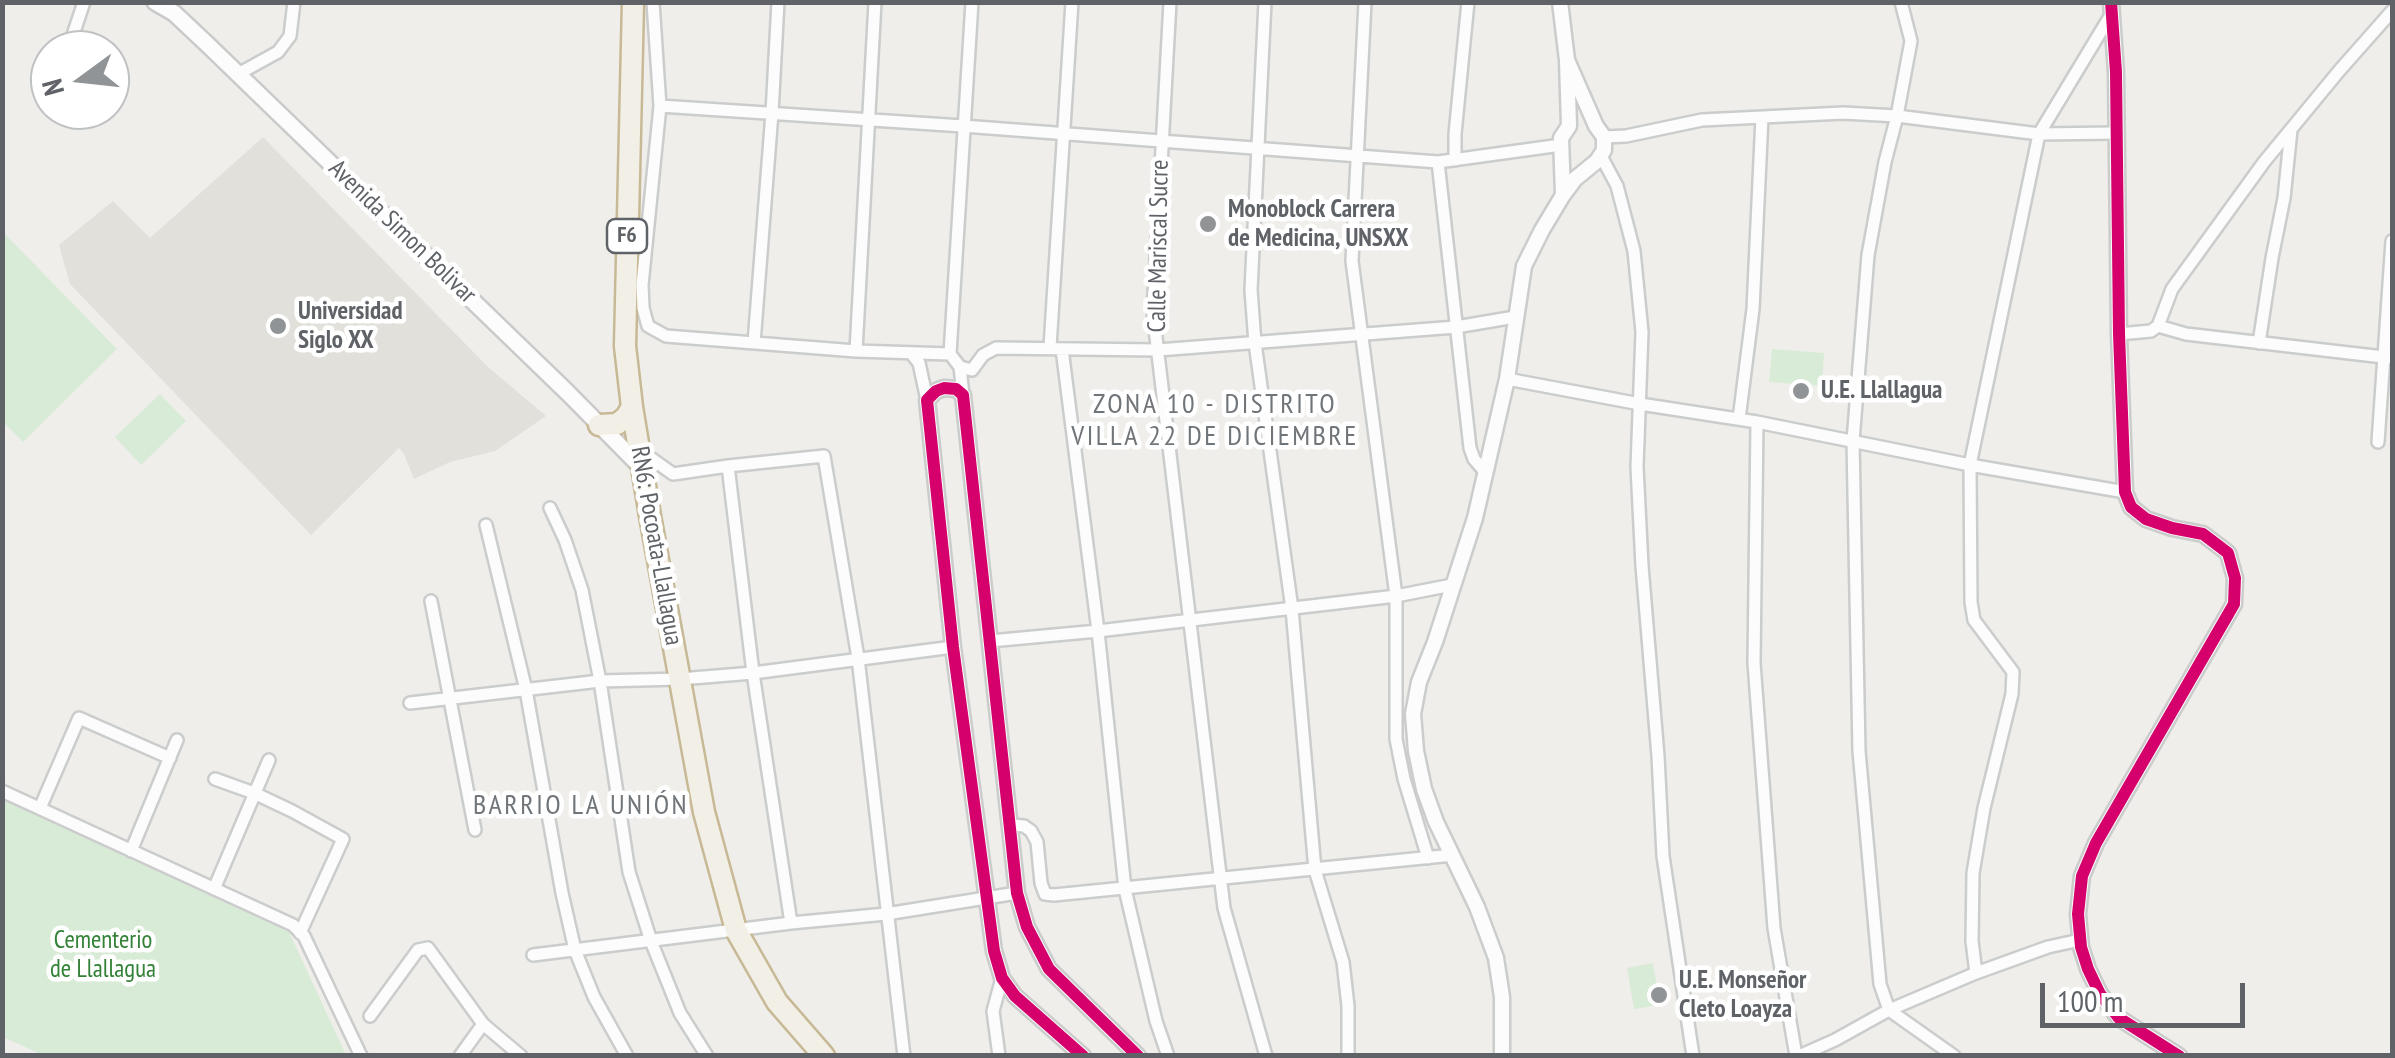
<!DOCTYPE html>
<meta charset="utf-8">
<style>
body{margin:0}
#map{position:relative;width:2395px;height:1058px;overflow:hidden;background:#efeeea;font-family:"PT Sans Narrow",sans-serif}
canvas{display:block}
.frame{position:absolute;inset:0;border:5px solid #5f6368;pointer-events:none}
.north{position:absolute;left:30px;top:30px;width:100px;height:100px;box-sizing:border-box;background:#fff;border:2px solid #bfc1c3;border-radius:50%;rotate:255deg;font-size:28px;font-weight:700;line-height:40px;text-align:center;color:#5f6368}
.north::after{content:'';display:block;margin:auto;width:35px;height:45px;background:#919496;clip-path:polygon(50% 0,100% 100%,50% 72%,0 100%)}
.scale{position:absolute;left:2040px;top:983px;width:205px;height:45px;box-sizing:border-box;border:5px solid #5f6368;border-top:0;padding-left:12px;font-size:30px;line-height:35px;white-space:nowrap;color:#5f6368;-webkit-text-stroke:8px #fff;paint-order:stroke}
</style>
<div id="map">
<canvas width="2395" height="1058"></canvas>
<div class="frame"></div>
<div class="north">N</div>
<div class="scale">100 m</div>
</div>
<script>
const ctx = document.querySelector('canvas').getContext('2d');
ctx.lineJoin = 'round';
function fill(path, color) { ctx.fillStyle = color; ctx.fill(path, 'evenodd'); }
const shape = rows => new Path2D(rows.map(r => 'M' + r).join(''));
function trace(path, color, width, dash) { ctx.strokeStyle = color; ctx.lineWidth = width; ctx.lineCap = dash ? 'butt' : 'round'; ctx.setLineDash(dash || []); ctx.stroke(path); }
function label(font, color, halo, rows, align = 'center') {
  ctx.font = font + ' "PT Sans Narrow",sans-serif'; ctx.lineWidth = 9; ctx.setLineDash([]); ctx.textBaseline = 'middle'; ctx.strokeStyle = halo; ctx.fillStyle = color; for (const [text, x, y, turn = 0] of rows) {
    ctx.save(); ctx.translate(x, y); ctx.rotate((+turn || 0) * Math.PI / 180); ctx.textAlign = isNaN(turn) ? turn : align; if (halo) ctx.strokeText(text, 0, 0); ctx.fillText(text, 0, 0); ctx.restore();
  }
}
const education = shape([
 [263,137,488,367,546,416,495,451,450,462,414,479,404,454,399,448,311,535,70,284,59,245,113,201,150,238]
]);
const green = shape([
 [3,232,117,349,23,442,3,422],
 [1772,349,1824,353,1822,386,1769,382],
 [160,394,186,421,141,465,115,437],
 [3,800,289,932,346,1055,43,1055,3,1037],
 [1653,963,1660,1005,1634,1009,1627,968]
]);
const minor = shape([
 [653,2,660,106,642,285,643,308,648,326,666,336,856,351,950,354],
 [1170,2,1153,312,1224,908,1266,1056],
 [1265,2,1251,290,1255,343,1292,609,1315,870,1343,962,1348,1006,1348,1056],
 [1365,2,1352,261,1396,596,1396,739,1404,779,1428,858],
 [1901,2,1911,41,1897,116,1885,162,1868,255,1853,441,1859,751,1880,984,1889,1010,1954,1056],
 [68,50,84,2],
 [238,74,278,52,290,36,294,2],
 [660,106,963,126,1438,162,1561,145],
 [1604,137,1626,136,1702,120,1843,113,1897,116,2039,134,2117,133],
 [1601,156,1617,186,1634,251,1642,332,1637,467,1642,566,1658,756,1663,856,1693,1056],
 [1455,160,1455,134,1468,2],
 [1438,162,1470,448,1474,459,1486,473],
 [2158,326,2186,334,2392,358],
 [2119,334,2151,331,2158,326,2172,289,2264,162,2339,71,2392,11],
 [754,343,772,113,778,2],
 [2259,343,2272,258,2284,198,2291,130],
 [1050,347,1072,2],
 [1062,349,1098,631,1125,889,1156,1021,1168,1056],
 [856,351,875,2],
 [911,353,919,363,927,400],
 [960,367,972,370,983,355,996,348,1158,350,1456,327,1515,317],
 [1507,379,1640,404,1757,422,1970,465,2125,492],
 [963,395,960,367,950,354,972,2],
 [1739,419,1753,309,1762,117],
 [1757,422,1754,663,1774,928,1796,1056],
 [2378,442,2392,241],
 [641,451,673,474,728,466,824,456,858,658,904,1056],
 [728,466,753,673,791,923],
 [550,508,565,540,582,590,600,681,629,872,651,941,680,1013,707,1056],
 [486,525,526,690,562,893,575,950,594,997,627,1056],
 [431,601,475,830],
 [990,641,1098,631,1396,596,1452,585],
 [410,703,600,681,680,679,753,673,953,647],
 [215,779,254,793,292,811,343,839,300,933],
 [2,791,293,925,304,936,361,1056],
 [40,808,79,718,170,758],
 [1011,825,1024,826,1031,831,1037,842,1041,883,1045,894,1054,895,1453,855],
 [131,851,177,740],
 [214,889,269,760],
 [533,955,791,923,886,914,1017,893],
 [1976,973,1972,941,1973,873,1984,808,2012,694,2013,672,1974,620,1971,602,1970,465,2039,134,2112,13],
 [370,1016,418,950,428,948,483,1024,521,1056],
 [460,1056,483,1024],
 [999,1056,993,1011,1002,978],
 [1799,1056,1835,1040,1889,1010,1976,973,2048,947,2080,940]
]);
const tertiary = shape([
 [1560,2,1567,60,1569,126,1561,138,1563,194],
 [2111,2,2116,72,2119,334,2125,492,2131,507,2146,519,2172,528,2203,534,2228,553,2235,578,2234,604,2096,843,2082,876,2078,914,2081,947,2088,969,2100,994,2119,1018,2179,1056],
 [1083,1056,1015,996,1002,978,994,951,953,647,927,400,936,391,944,388,956,389,963,395,1017,893,1027,927,1049,969,1138,1056],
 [1502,1056,1502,997,1496,958,1477,907,1436,822,1424,789,1416,751,1413,714,1419,682,1435,642,1475,518,1507,379,1524,266,1542,230,1563,195,1575,179,1597,161,1604,150,1604,137,1596,126,1567,60]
]);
const secondary = shape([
 [155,2,174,13,208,45,568,393,642,468]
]);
const trunk = shape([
 [633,2,625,346,632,407,650,516,704,812,736,930,777,1002,824,1056],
 [599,425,617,424,626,417,632,407]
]);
const cycleway = shape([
 [2111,2,2116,72,2119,334,2125,492,2131,507,2146,519,2172,528,2203,534,2228,553,2235,578,2234,604,2096,843,2082,876,2078,914,2081,947,2088,969,2100,994,2119,1018,2179,1056],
 [1083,1056,1015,996,1002,978,994,951,953,647,927,400,936,391,944,388,956,389,963,395,1017,893,1027,927,1049,969,1138,1056]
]);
const markers = [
 [1208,224,10,"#919496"],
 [278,326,10,"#919496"],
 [1801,391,10,"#919496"],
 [1659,995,10,"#919496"]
];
const shields = [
 [627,236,40]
];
const shieldNames = [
 ["F6",627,236]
];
const poiNames = [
 ["Monoblock Carrera",1228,210],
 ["de Medicina, UNSXX",1228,239],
 ["Universidad",298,312],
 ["Siglo XX",298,341],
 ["U.E. Llallagua",1821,391],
 ["U.E. Monseñor",1679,981],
 ["Cleto Loayza",1679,1010]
];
const streetNames = [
 ["Avenida Simon Bolivar",402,232,44],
 ["Calle Mariscal Sucre",1159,246,-89],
 ["RN6: Pocoata-Llallagua",656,546,80]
];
const parkNames = [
 ["Cementerio",103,941],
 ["de Llallagua",103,970]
];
const neighbourhoodNames = [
 ["ZONA 10 - DISTRITO",1215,405],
 ["VILLA 22 DE DICIEMBRE",1215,437],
 ["BARRIO LA UNIÓN",581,806]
];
fill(education, '#e2e0da');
fill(green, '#d8ebd6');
trace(minor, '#cbcccc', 16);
trace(tertiary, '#cbcccc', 19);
trace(secondary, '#cacacb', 20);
trace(trunk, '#c8b996', 25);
trace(minor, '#fdfcfc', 11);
trace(tertiary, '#fdfcfc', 14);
trace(secondary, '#fdfcfc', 15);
trace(trunk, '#f2f0e6', 20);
trace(cycleway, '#d6006c', 12);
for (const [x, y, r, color] of markers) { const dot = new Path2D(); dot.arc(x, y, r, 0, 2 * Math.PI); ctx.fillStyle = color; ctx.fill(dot); trace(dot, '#fff', 4); }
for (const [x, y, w] of shields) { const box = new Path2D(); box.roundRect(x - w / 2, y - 17, w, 34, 8); ctx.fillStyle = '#fff'; ctx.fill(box); trace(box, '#5f6368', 2.5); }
label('bold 22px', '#5f6368', null, shieldNames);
label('bold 25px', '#5f6368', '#fff', poiNames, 'left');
label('25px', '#5f6368', '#fff', streetNames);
label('25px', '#348238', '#fff', parkNames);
ctx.letterSpacing = '2.5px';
label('28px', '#70757a', '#fff', neighbourhoodNames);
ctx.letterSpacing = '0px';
</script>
